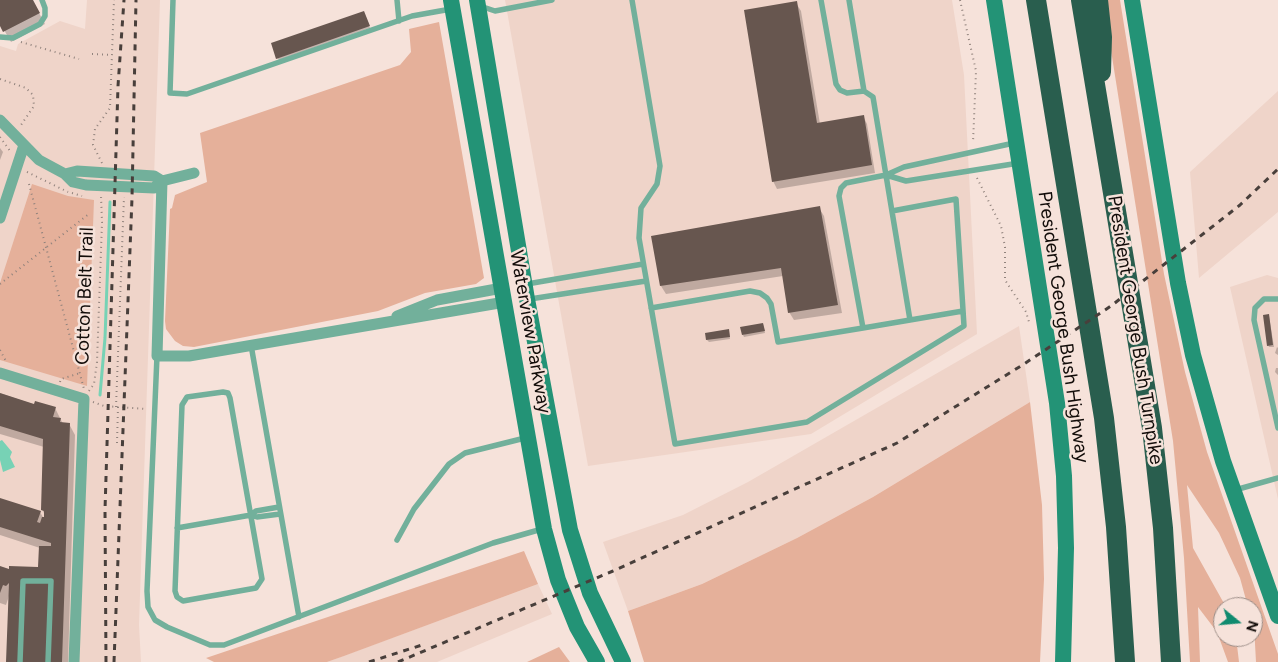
<!DOCTYPE html>
<style>
body{margin:0}
#map{position:relative;width:1278px;height:662px;overflow:hidden;background:#f6e2da;font-family:Figtree,sans-serif}
canvas{display:block}
.north{position:absolute;left:1213px;top:597px;width:50px;height:50px;box-sizing:border-box;background:#f6e2da;border:1px solid #9b8c86;border-radius:50%;rotate:107deg;font-size:14px;font-weight:700;line-height:20px;text-align:center;color:#120c09}
.north::after{content:'';display:block;margin:auto;width:18px;height:22px;background:#108b6f;clip-path:polygon(50% 0,100% 100%,50% 72%,0 100%)}
</style>
<div id="map">
<canvas width="1278" height="662"></canvas>
<div class="north">N</div>
</div>
<script>
const ctx = document.querySelector('canvas').getContext('2d');
ctx.lineJoin = 'round';
function fill(path, color) { ctx.fillStyle = color; ctx.fill(path, 'evenodd'); }
const shape = rows => new Path2D(rows.map(r => 'M' + r).join(''));
function trace(path, color, width, dash) { ctx.strokeStyle = color; ctx.lineWidth = width; ctx.lineCap = dash ? 'butt' : 'round'; ctx.setLineDash(dash || []); ctx.stroke(path); }
function label(font, color, halo, rows, align = 'center') {
  ctx.font = font + ' Figtree,sans-serif'; ctx.lineWidth = 5; ctx.setLineDash([]); ctx.textBaseline = 'middle'; ctx.strokeStyle = halo; ctx.fillStyle = color; for (const [text, x, y, turn = 0] of rows) {
    ctx.save(); ctx.translate(x, y); ctx.rotate((+turn || 0) * Math.PI / 180); ctx.textAlign = isNaN(turn) ? turn : align; if (halo) ctx.strokeText(text, 0, 0); ctx.fillText(text, 0, 0); ctx.restore();
  }
}
const built = shape([
 [87,0,160,0,139,625,141,662,0,662,0,46,16,51,18,44,60,21,85,29],
 [505,0,952,0,964,75,977,334,811,434,588,466],
 [1278,91,1278,212,1199,278,1190,172],
 [1267,275,1278,278,1278,499,1230,287],
 [1019,326,1030,402,873,497,797,538,702,584,628,611,603,542,683,515,748,482],
 [538,584,552,614,437,662,327,662]
]);
const green = shape([
 [1103,0,1120,0,1164,274,1185,372,1207,452,1278,654,1278,662,1256,662,1253,607,1248,607,1240,578,1219,533,1187,485,1193,548,1226,607,1223,607,1223,637,1236,637,1239,662,1228,662,1217,632,1198,607,1200,662,1190,662,1184,558,1173,441],
 [439,22,484,278,476,284,425,293,378,311,194,347,183,346,175,341,166,329,165,321,170,209,172,208,175,195,207,182,200,133,400,65,411,52,409,29],
 [32,184,68,196,94,200,87,386,0,360,0,283],
 [1030,402,1042,505,1044,579,1040,662,644,662,628,611,702,584,797,538,873,497],
 [524,551,538,584,344,656,327,662,214,662,206,658],
 [559,647,570,662,527,662]
]);
const water = shape([
 [2,440,12,452,10,457,15,467,3,472,0,460,0,441]
]);
const shadow = shape([
 [0,0,32,0,45,24,11,42,0,23],
 [796,3,801,11,820,124,863,116,867,124,875,173,777,189,773,181],
 [365,15,370,28,279,60,277,58],
 [0,148,3,152,0,160],
 [819,208,824,216,842,313,794,320,789,312,783,276,666,294,661,286,652,237],
 [1269,316,1274,347,1269,347,1268,345],
 [763,324,765,333,744,337,743,335],
 [729,332,730,339,709,342,707,340,706,334],
 [1277,347,1278,348,1278,355,1275,353],
 [1276,368,1278,368,1278,375,1275,372],
 [0,393,35,405,55,408,63,424,69,424,75,435,68,662,7,662,9,596,6,605,0,603,0,568,10,571,39,569,40,548,0,535,0,499,40,512,45,521,45,515,42,509,44,447,0,434]
]);
const stream = shape([
 [100,395,105,338,110,202]
]);
const building = shape([
 [0,0,33,0,40,13,3,32,0,26],
 [797,1,817,123,864,115,872,165,772,182,744,10],
 [364,11,370,26,276,59,271,43],
 [820,206,838,305,788,313,781,268,660,286,651,236],
 [1269,314,1273,345,1267,346,1263,315],
 [763,323,765,331,742,335,740,327],
 [729,329,730,337,706,340,705,333],
 [0,393,34,404,35,401,56,407,53,417,61,418,60,422,70,423,62,662,6,662,9,583,6,586,3,585,0,593,0,566,9,569,9,566,38,567,39,546,51,546,51,543,0,527,0,498,41,511,37,522,40,523,42,517,44,517,44,511,41,510,43,439,0,426]
]);
const path = shape([
 [960,0,976,71,973,143],
 [21,42,79,59],
 [92,54,111,55],
 [0,79,26,88,33,95,34,106,21,125],
 [0,137,10,151],
 [102,163,93,145,95,129,110,108,114,0],
 [27,172,68,192],
 [977,178,1001,226,1005,247,1005,280,1026,312,1029,322],
 [29,184,84,389],
 [72,193,82,196],
 [0,284,90,213],
 [0,350,7,363],
 [60,382,61,379,80,373],
 [89,391,94,384,97,362,102,222,101,195],
 [93,402,104,406,146,409],
 [116,407,124,197],
 [117,443,118,407]
]);
const lane = shape([
 [173,0,170,93,187,94,412,16,451,9],
 [397,0,399,21],
 [632,0,660,166,657,184,641,208,639,238,675,444,807,422,964,326,956,199,892,211],
 [821,0,836,84,840,90,847,93,864,91],
 [849,0,864,91,873,97,910,320],
 [480,6,495,11,552,0],
 [0,37,13,38,40,24,45,16,45,8,42,0],
 [886,175,906,181,1019,163],
 [527,284,643,264],
 [530,299,646,281],
 [1278,299,1264,299,1255,308,1254,320,1278,428],
 [651,308,750,291,760,293,767,298,771,304,778,342,863,328,839,196,841,188,846,183,886,175,904,167,1014,143],
 [863,328,963,311],
 [251,345,299,617],
 [157,356,147,591,148,607,155,620,167,627,210,645,224,645,493,543,542,529],
 [223,392,228,393,230,398,262,579,256,588,183,601,177,597,175,591,182,405,187,397,223,392],
 [1235,490,1278,478],
 [251,515,256,511,279,507],
 [177,528,251,515,257,517,280,514],
 [397,540,414,509,449,464,465,453,525,438],
 [20,662,23,581,51,581,48,662]
]);
const street = shape([
 [0,120,39,160,65,174,73,182,86,185,154,188,162,181,194,173],
 [65,174,77,171,154,176,162,181],
 [162,181,157,356,189,356,505,302],
 [0,218,24,145],
 [397,316,437,300,502,288],
 [0,373,84,399,74,662]
]);
const secondary = shape([
 [451,0,544,529,558,580,577,627,597,662],
 [477,0,527,299,570,530,590,593,623,662],
 [994,0,1057,403,1064,476,1066,548,1063,662],
 [1132,0,1178,283,1193,355,1223,461,1278,616]
]);
const highway = shape([
 [1036,0,1104,418,1116,527,1125,662],
 [1081,0,1152,428,1163,528,1171,662],
 [1098,0,1102,37,1101,72]
]);
const rail = shape([
 [106,662,105,510,118,86,124,0],
 [114,662,132,198,136,0],
 [369,662,425,644],
 [398,662,613,571,897,443,1024,364,1111,306,1240,205,1278,169]
]);
const streetNames = [
 ["Cotton Belt Trail",85,296,-88],
 ["President George Bush Highway",1063,327,82],
 ["President George Bush Turnpike",1135,330,81],
 ["Waterview Parkway",530,332,80]
];
fill(built, '#efd4c9');
fill(green, '#e5b09a');
fill(water, '#77d2b5');
fill(shadow, '#0003');
trace(stream, '#77d2b5', 3);
fill(building, '#67564f');
trace(path, '#90827c', 2, [1, 4]);
trace(lane, '#72b09b', 5.5);
trace(street, '#72b09b', 11);
trace(secondary, '#239376', 16);
trace(highway, '#295e4e', 20);
trace(rail, '#483f3b', 3, [6, 6]);
label('19px', '#120c09', '#f6e2da', streetNames);
</script>
